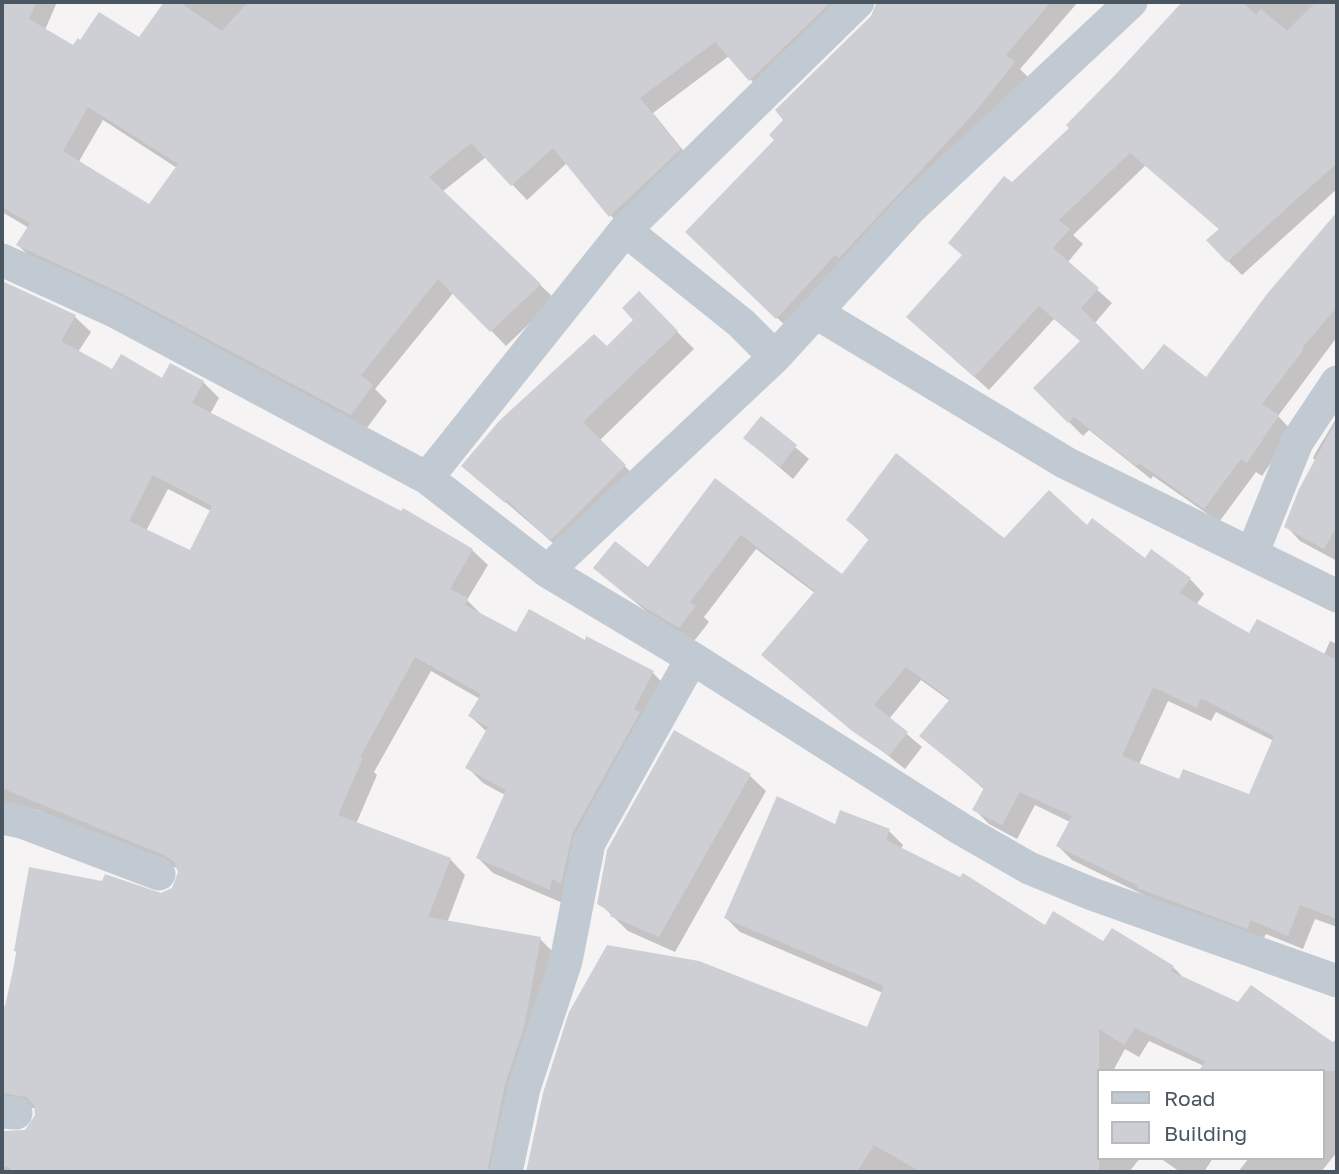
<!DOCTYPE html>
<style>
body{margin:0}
#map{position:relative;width:1339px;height:1174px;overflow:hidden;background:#f5f3f3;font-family:"Golos Text",sans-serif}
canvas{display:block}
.frame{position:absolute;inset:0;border:4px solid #4a5661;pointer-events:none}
.legend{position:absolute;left:1097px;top:1069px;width:228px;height:91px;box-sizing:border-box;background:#fff;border:2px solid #b7bbc0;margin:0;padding:9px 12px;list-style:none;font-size:21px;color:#4a5661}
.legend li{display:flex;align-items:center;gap:14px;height:35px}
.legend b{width:35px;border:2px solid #b7bbc0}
</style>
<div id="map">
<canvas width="1339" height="1174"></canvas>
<div class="frame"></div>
<ul class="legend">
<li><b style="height:9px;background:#c1cad2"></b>Road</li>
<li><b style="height:19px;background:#cdcfd5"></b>Building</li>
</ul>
</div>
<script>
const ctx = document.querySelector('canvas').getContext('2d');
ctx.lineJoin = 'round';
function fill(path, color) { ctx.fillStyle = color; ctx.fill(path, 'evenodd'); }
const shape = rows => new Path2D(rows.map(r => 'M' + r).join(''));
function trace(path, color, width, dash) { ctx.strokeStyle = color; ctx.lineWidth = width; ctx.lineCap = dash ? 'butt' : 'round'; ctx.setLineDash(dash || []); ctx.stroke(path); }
const shadow = shape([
 [2,2,57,2,45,30,74,47,140,40,166,2,862,2,765,95,729,56,653,113,694,164,624,231,567,163,527,200,486,157,442,192,555,299,506,346,454,292,375,389,387,401,366,429,33,260,18,245,29,228,2,212],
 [103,120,177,168,149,207,78,163],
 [878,2,916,2,920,5,923,2,1078,2,1020,69,1029,78,792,332,702,246,777,140,873,16],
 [1185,2,1337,2,1337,189,1242,275,1228,261,1220,230,1146,165,1073,235,1083,244,1067,263,1112,303,1094,324,1143,373,1206,379,1268,296,1337,215,1337,337,1278,416,1292,431,1262,476,1256,472,1219,522,1153,476,1151,479,1089,430,1083,436,1035,388,1082,342,1054,319,989,390,923,331,964,256,1012,185,1071,128],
 [2,283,75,317,91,332,78,352,113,372,163,380,171,365,203,382,219,398,210,414,402,513,403,511,472,550,488,565,467,600,482,615,516,634,585,642,653,673,668,688,565,904,493,873,478,858,505,795,483,783,468,768,486,731,470,716,480,699,431,671,374,772,377,775,356,824,450,859,465,875,447,923,540,939,555,954,504,1172,2,1172,2,1133,26,1132,37,1115,34,1108,8,1110,2,1120,2,1007,7,1008,30,869,161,895,173,890,179,869,35,809,2,812],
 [168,489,211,511,191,552,146,531],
 [639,293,694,349,599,441,642,483,569,557,464,466,607,348,636,321],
 [1337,417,1337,561,1300,541,1286,526,1316,461,1313,458,1316,452],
 [761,418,809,459,793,479,745,438],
 [716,481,842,577,870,541,848,520,1004,541,1087,528,1145,561,1190,579,1204,594,1196,605,1250,635,1324,655,1330,641,1337,644,1337,927,1315,919,1303,949,1266,934,1262,942,1148,897,1072,860,1058,846,1070,822,1035,805,1017,839,989,824,974,809,985,790,922,736,950,701,921,680,889,719,922,747,905,769,778,669,815,593,756,549,704,617,709,622,694,641,648,613,595,568,648,570],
 [1168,701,1211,721,1216,712,1274,741,1250,796,1180,781,1139,764],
 [750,776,766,791,675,952,628,931,599,903],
 [835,827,889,831,903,845,901,849,1045,927,1173,967,1185,979,1332,1044,1335,1040,1337,1152,1321,1172,1238,1172,1249,1158,1323,1158,1323,1071,1204,1066,1149,1041,1139,1057,1125,1049,1113,1071,1099,1071,1099,1097,1093,1109,1099,1114,1099,1158,1140,1158,1129,1172,527,1172,544,1094,868,1029,883,993,740,932,726,918],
 [1160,1158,1213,1158,1204,1172,1180,1172]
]);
const building = shape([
 [2,2,37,2,29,19,73,45,78,38,80,40,99,12,139,37,164,2,179,2,222,31,248,2,831,2,749,81,715,42,640,98,681,149,609,217,553,148,511,186,471,143,429,177,541,284,490,332,438,279,361,375,373,385,351,415,123,294,16,245,30,223,2,207],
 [88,107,178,164,149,204,63,151],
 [877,2,1051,2,1006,55,1015,62,975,112,839,258,835,255,776,319,685,232,774,140,769,135,783,120,775,110,871,16],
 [1182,2,1242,2,1256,15,1261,9,1287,31,1316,2,1337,2,1337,163,1227,262,1206,240,1219,229,1130,153,1059,220,1070,229,1053,248,1099,288,1081,308,1143,370,1164,344,1206,377,1267,294,1337,212,1337,307,1302,348,1304,349,1262,404,1279,415,1247,463,1241,459,1204,509,1139,463,1136,466,1074,417,1068,423,1033,388,1080,341,1039,306,974,377,906,317,962,255,948,243,1004,176,1012,182,1069,128,1066,125,1117,73],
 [2,281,76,315,61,341,112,369,121,354,162,378,170,363,204,381,192,403,401,511,403,508,473,549,450,589,468,598,465,605,516,632,529,609,585,640,586,636,654,671,634,709,640,712,572,834,561,884,552,879,550,890,476,858,506,790,465,768,488,727,468,716,481,694,415,657,360,757,363,758,338,815,451,858,428,917,541,937,524,1027,505,1084,487,1172,10,1172,11,1168,2,1166,2,1131,25,1130,35,1115,34,1105,26,1097,2,1093,2,1006,5,1006,17,952,14,951,29,867,102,881,105,874,161,893,172,888,178,872,174,862,166,856,2,788],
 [153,475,212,506,190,550,129,521],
 [639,291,678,331,583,422,626,465,550,541,507,500,505,503,461,466,500,420,594,334,607,346,633,320,622,308],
 [761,416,797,445,780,467,743,438],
 [1337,419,1337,526,1324,549,1284,527,1299,489],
 [896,453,1004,538,1049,490,1087,525,1092,518,1145,558,1151,549,1191,578,1179,593,1249,633,1257,619,1337,660,1337,919,1300,905,1288,936,1251,920,1247,929,1137,888,1139,886,1056,846,1072,816,1020,792,1002,825,972,810,984,788,919,736,950,699,906,667,874,705,908,732,889,756,852,731,761,655,815,591,741,535,690,602,696,606,679,628,631,599,593,568,615,541,648,567,715,478,842,574,869,539,846,520],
 [1153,687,1197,708,1201,698,1274,736,1249,794,1183,769,1179,779,1122,756],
 [674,730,751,774,659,937,610,916,612,913,597,904,607,850],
 [777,796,835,824,840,810,890,829,886,840,960,877,963,873,1045,925,1053,911,1103,941,1112,928,1174,966,1171,971,1238,1002,1251,985,1337,1045,1337,1071,1199,1071,1205,1061,1135,1028,1124,1045,1099,1029,1099,1172,921,1172,874,1145,857,1172,526,1172,543,1093,569,1012,607,945,699,961,867,1027,884,986,724,918]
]);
const minor = shape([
 [625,230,741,323,775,357],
 [2,260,114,311,427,478,547,571,692,658,961,829,1029,868,1092,894,1337,981],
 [815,312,1066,463,1337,596],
 [427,478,625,230,858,2],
 [1252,554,1297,442,1337,382],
 [547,571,775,357,911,208,1131,2],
 [2,818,22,822,159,874],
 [2,1112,16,1113],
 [506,1172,524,1088,566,961,589,843,692,658]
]);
fill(shadow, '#0003');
fill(building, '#cdcfd5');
trace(minor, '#c1cad2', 33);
</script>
